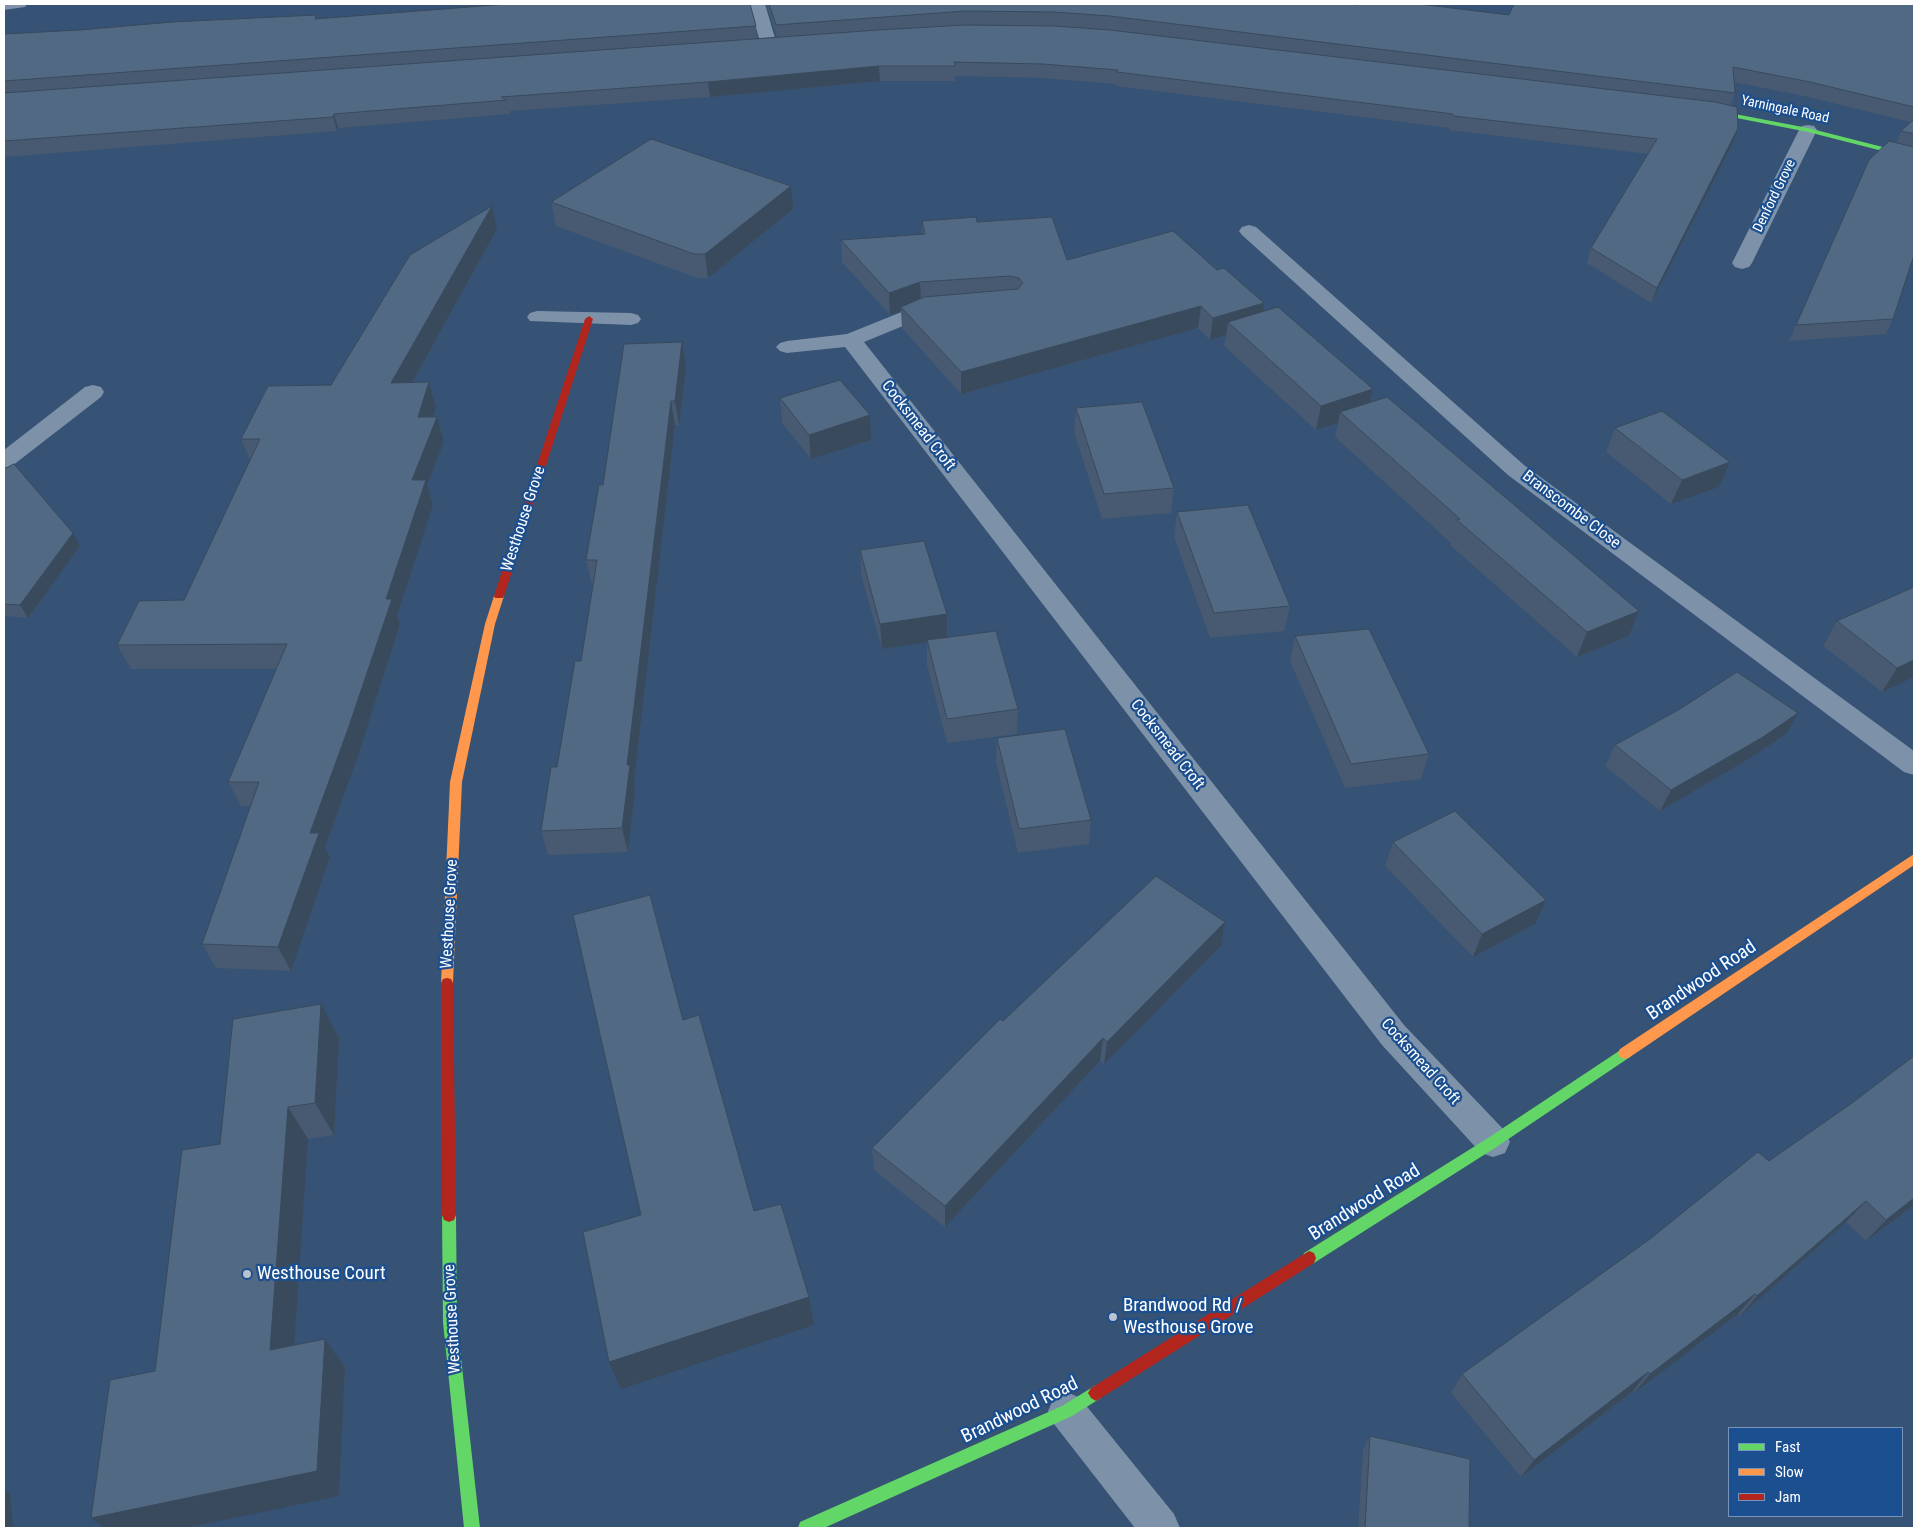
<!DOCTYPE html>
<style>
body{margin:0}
#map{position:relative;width:1918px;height:1532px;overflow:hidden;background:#365274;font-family:"Roboto Condensed",sans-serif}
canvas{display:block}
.frame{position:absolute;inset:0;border:5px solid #fff;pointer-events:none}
.legend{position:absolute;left:1728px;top:1427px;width:175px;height:90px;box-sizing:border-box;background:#1b4f8f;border:1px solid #7695bc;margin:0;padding:6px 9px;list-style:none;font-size:15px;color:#fff}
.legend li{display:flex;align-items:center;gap:10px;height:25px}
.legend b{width:25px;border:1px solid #7695bc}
</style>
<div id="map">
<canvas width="1918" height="1532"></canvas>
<div class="frame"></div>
<ul class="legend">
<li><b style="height:6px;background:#63d668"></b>Fast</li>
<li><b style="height:6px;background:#ff974d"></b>Slow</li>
<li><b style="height:6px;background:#b3261e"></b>Jam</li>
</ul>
</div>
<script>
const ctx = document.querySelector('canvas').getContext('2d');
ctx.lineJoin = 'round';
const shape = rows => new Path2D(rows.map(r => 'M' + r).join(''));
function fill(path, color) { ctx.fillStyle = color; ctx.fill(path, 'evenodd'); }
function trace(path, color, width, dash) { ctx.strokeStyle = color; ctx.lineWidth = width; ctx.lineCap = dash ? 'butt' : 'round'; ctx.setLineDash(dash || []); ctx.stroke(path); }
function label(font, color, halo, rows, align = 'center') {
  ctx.font = font + ' "Roboto Condensed",sans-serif'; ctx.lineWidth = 4.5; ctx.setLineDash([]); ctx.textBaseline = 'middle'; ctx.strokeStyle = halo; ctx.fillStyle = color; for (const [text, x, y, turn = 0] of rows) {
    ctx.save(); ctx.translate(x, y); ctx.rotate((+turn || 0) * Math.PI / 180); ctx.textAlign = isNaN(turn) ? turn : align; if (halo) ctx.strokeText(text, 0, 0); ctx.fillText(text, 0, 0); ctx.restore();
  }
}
const lane = shape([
 [4,4,27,4,25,7,4,10,4,4],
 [749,4,765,4,777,45,775,48,769,50,761,45,749,4]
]);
const street = shape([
 [1808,125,1814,126,1817,130,1752,263,1749,267,1742,269,1735,267,1732,263,1799,130,1802,126,1808,125],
 [1249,225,1256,227,1524,465,1914,751,1914,775,1904,772,1508,475,1242,235,1239,231,1242,227,1249,225],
 [936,303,943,305,946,309,943,313,925,317,864,342,1404,1025,1505,1131,1510,1142,1505,1153,1493,1157,1481,1153,1382,1045,845,347,787,353,780,351,776,347,780,343,787,341,847,334,914,307,936,303],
 [537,311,631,313,638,315,641,319,638,323,631,325,530,321,527,317,530,313,537,311],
 [93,385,101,387,104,392,101,397,12,466,4,468,4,450,85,387,93,385],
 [1067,1392,1080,1398,1174,1514,1180,1528,1135,1528,1054,1424,1048,1411,1054,1398,1067,1392]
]);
const fast = shape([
 [1698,107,1808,128,1914,155,1914,159,1808,132,1701,111,1698,111,1698,107],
 [1625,1047,1630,1049,1632,1053,1630,1057,1498,1146,1314,1263,1309,1265,1304,1263,1302,1258,1304,1253,1488,1138,1625,1047],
 [449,1208,454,1210,456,1215,457,1322,480,1528,464,1528,443,1322,442,1215,444,1210,449,1208],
 [1096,1385,1101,1388,1104,1393,1101,1398,1072,1416,824,1528,798,1528,800,1522,1062,1406,1096,1385]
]);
const slow = shape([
 [499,593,504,596,495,624,462,782,453,983,451,987,447,988,443,987,441,983,450,782,485,624,494,596,499,593],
 [1914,854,1914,865,1630,1057,1625,1059,1620,1057,1618,1053,1620,1049,1914,854]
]);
const jam = shape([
 [589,316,593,319,504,596,503,598,495,598,494,596,585,319,589,316],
 [447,978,451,979,453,983,456,1215,454,1220,449,1222,444,1220,442,1215,441,983,443,979,447,978],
 [1309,1251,1314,1253,1316,1258,1314,1263,1101,1398,1096,1401,1091,1398,1088,1393,1091,1388,1309,1251]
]);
const wall = shape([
 [766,4,1348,4,1509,15,1914,4,1914,255,1893,319,1886,334,1789,341,1869,160,1896,143,1901,131,1910,122,1804,96,1734,82,1735,93,1731,106,1733,143,1651,303,1587,263,1591,248,1648,154,1449,130,1450,128,1116,86,1116,84,1042,78,955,76,955,81,880,81,710,97,510,111,510,114,338,128,337,131,4,157,4,34,80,30,317,18,756,26,757,39,777,37],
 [551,202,793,209,708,278,697,278,556,226],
 [922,221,977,222,1067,260,1263,312,1373,389,1370,402,1639,611,1629,636,1577,657,1450,545,1451,543,1335,437,1338,423,1316,430,1224,346,1226,335,1210,340,1198,328,961,394,902,328,901,311,890,315,842,262,841,240,922,235],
 [497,229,412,383,429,382,436,407,433,417,437,417,444,442,427,485,433,505,397,616,400,624,358,756,325,847,330,857,291,971,216,968,202,944,251,806,241,806,228,782,277,669,131,669,117,645,184,600,250,460,241,439,331,385],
 [686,367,679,425,675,425,634,782,635,789,628,852,548,855,541,831,557,767,581,661,593,585,592,585,586,560,603,485],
 [780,398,871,440,811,459,782,423],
 [1076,408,1174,488,1171,513,1102,519,1074,432],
 [1615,428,1730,462,1719,487,1671,504,1606,452],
 [4,469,80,546,28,618,4,616],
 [1177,512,1290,606,1284,631,1210,638,1174,537],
 [860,550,947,614,947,637,1018,709,1017,734,947,743,927,665,927,642,882,649,861,575],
 [1914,587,1914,677,1882,692,1823,646,1837,621],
 [1295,636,1429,754,1421,779,1345,788,1290,661],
 [1786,734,1752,757,1660,811,1605,766,1615,745],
 [997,738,1091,820,1089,844,1018,853,996,762],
 [1393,842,1535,924,1473,957,1385,866],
 [1225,922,1221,946,1104,1064,1100,1061,945,1227,874,1170,872,1148,1003,1021],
 [321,1004,339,1038,334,1135,308,1139,294,1345,325,1339,345,1367,339,1496,155,1371],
 [1769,1161,1914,1205,1866,1241,1846,1222,1740,1316,1738,1314,1634,1393,1633,1391,1521,1477,1451,1393,1462,1374],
 [1370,1436,1469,1528,1358,1528,1363,1450]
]);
const shadedWall = shape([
 [879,66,880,81,710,97,708,82],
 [334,114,338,128,337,131,333,117],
 [1738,128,1733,143,1651,303,1657,288],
 [791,186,793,209,708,278,705,254],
 [492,206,497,229,398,408,391,383],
 [920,282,921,303,901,307,901,311,890,315,889,293],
 [1264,303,1261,325,1228,322,1226,335,1210,340,1213,318],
 [1201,306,1198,328,961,394,961,372],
 [682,342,686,367,679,425,675,401],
 [429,382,436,407,425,442,418,417],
 [1373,389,1367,414,1340,412,1338,423,1316,430,1321,406],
 [671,401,675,425,634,782,635,789,628,852,622,828,627,765],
 [870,415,871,440,811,459,809,435],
 [437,417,444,442,427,485,433,505,397,616,400,624,358,756,325,847,330,857,291,971,278,947,310,833,386,599,412,480],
 [1730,462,1719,487,1671,504,1682,480],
 [73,533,80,546,28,618,20,605],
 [1639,611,1629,636,1577,657,1587,632],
 [947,614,947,639,882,649,880,624],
 [1914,660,1914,677,1882,692,1897,668],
 [1798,713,1786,734,1752,757,1660,811,1671,790],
 [1546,900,1535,924,1473,957,1482,934],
 [1225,922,1221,946,1104,1064,1107,1042],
 [321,1004,339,1038,334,1135,315,1103],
 [1103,1038,1100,1061,945,1227,945,1206],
 [288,1107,308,1139,292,1378,270,1350],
 [1914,1198,1914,1205,1866,1241,1886,1220],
 [1866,1201,1846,1222,1740,1316,1757,1296],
 [1755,1294,1738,1314,1634,1393,1650,1374],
 [809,1297,814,1325,621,1389,609,1362],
 [325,1339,345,1367,339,1496,185,1528,104,1528,91,1518],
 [1648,1372,1633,1391,1521,1477,1534,1460],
 [4,1489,10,1494,13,1528,4,1528]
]);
const building = shape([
 [508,4,750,4,756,26,4,81,4,34,80,30,172,22,316,15,315,19,508,4],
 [769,4,1348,4,1358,5,1358,4,1419,4,1509,15,1514,4,1914,4,1914,107,1810,82,1733,67,1735,93,1110,16,1054,12,965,11,776,25,769,4],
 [965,25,1054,26,1110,30,1715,102,1737,107,1738,128,1657,288,1591,248,1657,139,1453,116,1453,114,1117,72,1118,70,1043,64,954,62,955,66,879,66,708,82,501,97,507,100,334,114,333,117,4,141,4,93,878,30,965,25],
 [1914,119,1914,134,1901,131,1914,119],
 [651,139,791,186,705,254,694,254,551,202,651,139],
 [1889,141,1914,147,1914,255,1893,319,1796,325,1869,160,1889,141],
 [492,206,391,383,429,382,418,417,437,417,412,480,426,480,386,599,392,599,347,732,310,833,319,833,278,947,202,944,259,782,228,782,287,644,117,645,139,601,184,600,260,439,241,439,268,386,331,385,410,255,492,206],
 [976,217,977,222,1052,217,1067,260,1173,231,1217,270,1224,268,1264,303,1213,318,1201,306,961,372,901,307,924,297,1018,289,1023,283,1019,278,1010,276,920,282,889,293,841,240,925,234,922,221,976,217],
 [1278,307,1373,389,1321,406,1228,322,1278,307],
 [682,342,675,401,671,401,627,765,630,765,622,828,541,831,551,767,557,767,575,661,581,661,597,560,586,560,599,485,603,485,624,344,682,342],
 [840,380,870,415,809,435,780,398,840,380],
 [1387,397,1639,611,1587,632,1457,520,1460,519,1340,412,1387,397],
 [1142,402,1174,488,1104,494,1076,408,1142,402],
 [1662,411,1730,462,1682,480,1615,428,1662,411],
 [14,464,73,533,20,605,4,604,4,550,5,549,4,547,4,469,14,464],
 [1248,505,1290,606,1214,613,1177,512,1248,505],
 [924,541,947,614,880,624,860,550,924,541],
 [1914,587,1914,660,1897,668,1837,621,1914,587],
 [1369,629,1429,754,1351,764,1295,636,1369,629],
 [996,631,1018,709,947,719,927,640,996,631],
 [1737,672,1798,713,1763,737,1671,790,1615,745,1680,709,1737,672],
 [1065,729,1091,820,1019,829,997,738,1065,729],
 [1455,811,1546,900,1482,934,1393,842,1455,811],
 [1156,876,1225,922,1107,1042,1103,1038,945,1206,872,1148,1000,1019,1003,1021,1156,876],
 [650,895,683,1020,699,1015,754,1211,781,1204,809,1297,609,1362,583,1232,641,1215,573,915,650,895],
 [321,1004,315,1103,288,1107,270,1350,325,1339,317,1471,91,1518,110,1380,155,1371,182,1150,220,1144,233,1019,321,1004],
 [1914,1056,1914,1198,1886,1220,1866,1201,1757,1296,1755,1294,1650,1374,1648,1372,1534,1460,1462,1374,1650,1239,1758,1152,1769,1161,1852,1103,1914,1056],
 [1370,1436,1470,1459,1469,1528,1365,1528,1370,1436]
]);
const markers = [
 [247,1274,5,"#b9c2ce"],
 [1113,1317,5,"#b9c2ce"]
];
const farStreetnames = [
 ["Yarningale Road",1785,110,12],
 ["Denford Grove",1775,196,-64]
];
const streetNames = [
 ["Cocksmead Croft",918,426,52],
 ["Branscombe Close",1571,510,37],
 ["Westhouse Grove",524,519,-72],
 ["Cocksmead Croft",1167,745,52],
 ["Westhouse Grove",450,914,-87],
 ["Cocksmead Croft",1420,1062,48],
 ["Westhouse Grove",453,1319,-93]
];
const nearStreetnames = [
 ["Brandwood Road",1702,981,-34],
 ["Brandwood Road",1365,1203,-32],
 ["Brandwood Road",1020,1411,-26]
];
const nearPoinames = [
 ["Westhouse Court",257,1274],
 ["Brandwood Rd /",1123,1306],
 ["Westhouse Grove",1123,1328]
];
fill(lane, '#7d92a8');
fill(street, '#7d92a8');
fill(fast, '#63d668');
fill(slow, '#ff974d');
fill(jam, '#b3261e');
fill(wall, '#475a72');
fill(shadedWall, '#394a5c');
fill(building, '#526984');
trace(building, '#394a5c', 1);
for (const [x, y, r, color] of markers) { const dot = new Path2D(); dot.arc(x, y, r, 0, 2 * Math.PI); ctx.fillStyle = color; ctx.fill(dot); trace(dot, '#1b4f8f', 2); }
label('14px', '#fff', '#1b4f8f', farStreetnames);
label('16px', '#fff', '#1b4f8f', streetNames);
label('19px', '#fff', '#1b4f8f', nearStreetnames);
label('19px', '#fff', '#1b4f8f', nearPoinames, 'left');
</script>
